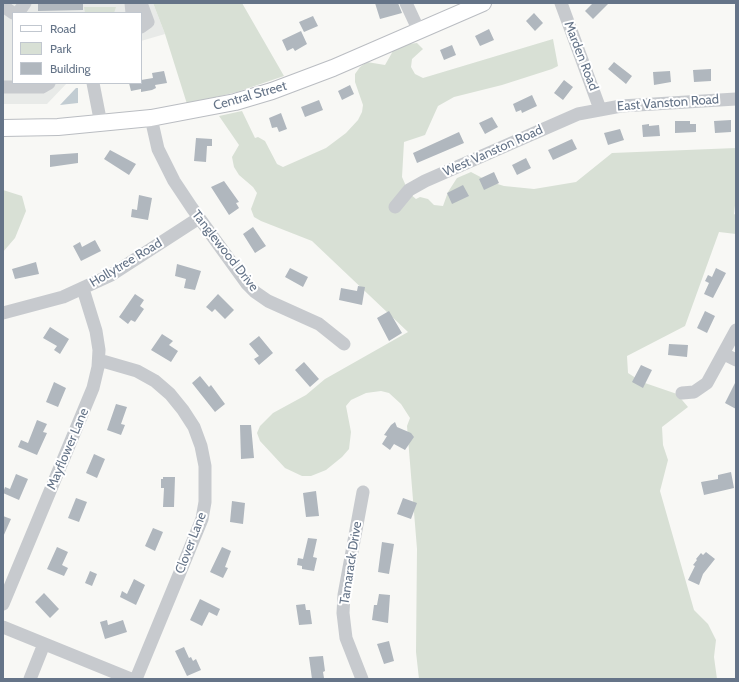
<!DOCTYPE html>
<style>
body{margin:0}
#map{position:relative;width:739px;height:682px;overflow:hidden;background:#f8f8f5;font-family:Cabin,sans-serif}
canvas{display:block}
.frame{position:absolute;inset:0;border:4px solid #657488;pointer-events:none}
.legend{position:absolute;left:12px;top:12px;width:130px;height:72px;box-sizing:border-box;background:#fff;border:1px solid #c1c7cf;margin:0;padding:5px 7px;list-style:none;font-size:12px;color:#657488}
.legend li{display:flex;align-items:center;gap:8px;height:20px}
.legend b{width:20px;border:1px solid #c1c7cf}
</style>
<div id="map">
<canvas width="739" height="682"></canvas>
<div class="frame"></div>
<ul class="legend">
<li><b style="height:5px;background:#fff"></b>Road</li>
<li><b style="height:11px;background:#d8e0d5"></b>Park</li>
<li><b style="height:11px;background:#b0b7be"></b>Building</li>
</ul>
</div>
<script>
const ctx = document.querySelector('canvas').getContext('2d');
ctx.lineJoin = 'round';
function fill(path, color) { ctx.fillStyle = color; ctx.fill(path, 'evenodd'); }
const shape = rows => new Path2D(rows.map(r => 'M' + r).join(''));
function trace(path, color, width, dash) { ctx.strokeStyle = color; ctx.lineWidth = width; ctx.lineCap = dash ? 'butt' : 'round'; ctx.setLineDash(dash || []); ctx.stroke(path); }
function label(font, color, halo, rows, align = 'center') {
  ctx.font = font + ' Cabin,sans-serif'; ctx.lineWidth = 4; ctx.setLineDash([]); ctx.textBaseline = 'middle'; ctx.strokeStyle = halo; ctx.fillStyle = color; for (const [text, x, y, turn = 0] of rows) {
    ctx.save(); ctx.translate(x, y); ctx.rotate((+turn || 0) * Math.PI / 180); ctx.textAlign = isNaN(turn) ? turn : align; if (halo) ctx.strokeText(text, 0, 0); ctx.fillText(text, 0, 0); ctx.restore();
  }
}
const built = shape([
 [3,3,153,3,165,34,141,41,141,13,13,13,13,83,67,83,47,104,3,104]
]);
const green = shape([
 [153,3,242,3,284,76,237,92,187,104,165,34],
 [84,7,116,7,114,13,85,13],
 [553,39,558,66,552,69,502,85,454,97,438,106,425,135,404,142,402,177,409,193,416,199,420,197,428,199,434,205,443,206,448,192,457,178,471,172,488,181,504,186,534,189,576,182,612,153,736,148,736,197,734,214,736,215,736,234,719,232,685,326,627,356,628,373,642,382,677,394,688,407,662,427,663,445,668,460,660,491,694,610,708,624,716,640,714,657,717,679,419,679,416,652,417,549,407,426,410,418,401,404,389,393,381,391,366,393,351,400,346,406,351,432,349,449,342,457,326,470,311,476,302,476,285,468,260,441,257,433,260,426,273,413,306,395,325,379,408,332,312,241,261,221,254,217,251,209,257,193,253,187,239,175,234,167,232,157,239,145,219,116,242,111,255,138,258,137,265,141,277,164,283,167,326,148,346,133,358,120,362,112,363,105,355,82,355,74,360,67,367,62,385,65,393,51,399,45,417,43,423,49,412,59,411,67,415,74,423,78],
 [3,190,22,196,26,211,15,238,3,252]
]);
const water = shape([
 [76,88,78,88,78,103,60,105]
]);
const building = shape([
 [38,3,83,3,83,10,38,11],
 [375,3,398,3,402,13,380,19],
 [593,3,609,3,593,19,585,11],
 [534,13,543,23,535,31,526,21],
 [313,16,318,26,304,32,299,22],
 [489,29,494,40,480,46,475,36],
 [301,31,307,44,295,51,293,48,287,51,282,40],
 [452,45,456,55,444,60,440,50],
 [614,62,632,76,626,84,608,69],
 [711,69,711,81,694,82,693,70],
 [164,71,167,83,155,85,156,88,152,90,141,92,141,89,131,91,129,83,141,83,141,80,153,78,152,73],
 [670,71,671,82,654,85,653,72],
 [564,80,573,87,563,100,554,93],
 [350,85,354,94,342,100,338,91],
 [532,95,537,106,522,113,521,110,516,112,513,104],
 [319,100,323,110,305,117,301,107],
 [281,113,287,129,279,132,277,127,272,128,269,118],
 [492,117,498,127,485,134,479,123],
 [731,120,731,132,715,133,714,121],
 [675,121,690,121,690,124,696,124,696,132,675,133],
 [649,124,649,126,659,125,660,136,643,137,642,125],
 [620,129,624,140,608,145,604,133],
 [459,132,464,143,417,163,413,153],
 [196,138,212,139,212,146,207,146,206,162,194,161],
 [572,139,577,149,553,160,548,150],
 [110,150,136,164,129,175,104,159],
 [78,153,78,163,50,167,50,155],
 [526,158,531,168,517,175,512,165],
 [494,172,499,183,484,190,479,179],
 [224,181,239,202,236,203,239,208,229,215,211,187],
 [463,185,469,196,452,204,447,193],
 [139,195,152,198,148,220,131,217,132,209,137,210],
 [253,227,266,246,255,253,243,234],
 [95,240,101,251,81,261,73,246,80,242,82,247],
 [36,262,39,274,15,279,12,269],
 [177,264,201,271,195,290,184,288,186,279,175,276],
 [290,268,308,277,303,287,285,277],
 [716,268,726,273,713,298,704,294,709,283,705,281,708,275,712,277],
 [358,286,365,287,362,305,339,300,341,288,357,291],
 [135,294,144,300,140,306,144,309,135,322,131,320,128,324,119,317],
 [218,294,234,310,225,319,215,309,212,312,206,307],
 [389,311,402,333,389,341,377,318],
 [705,311,715,316,707,333,697,328],
 [50,327,69,339,60,354,54,350,57,346,43,338],
 [162,334,173,341,169,345,178,351,171,362,151,350],
 [259,336,273,353,259,365,254,359,259,356,249,344],
 [669,344,688,345,687,357,668,355],
 [304,362,319,379,310,387,295,370],
 [641,365,652,370,643,388,632,382],
 [200,376,209,387,211,385,225,404,215,412,192,383],
 [736,381,736,409,725,403],
 [54,382,66,388,58,407,46,402],
 [116,404,127,407,121,424,125,425,121,435,107,430],
 [37,420,47,424,43,432,47,433,37,455,18,447,21,440,28,443],
 [395,422,397,427,411,433,414,437,405,450,394,444,390,450,382,444,387,436,384,435,391,425],
 [240,425,251,425,254,458,241,459],
 [94,454,105,459,97,478,86,473],
 [731,472,734,488,704,495,701,482,718,479,718,475],
 [16,474,28,479,19,500,3,493,5,487,10,489],
 [163,477,175,477,174,507,163,507,164,488,161,488,161,479,163,479],
 [316,491,319,516,306,517,303,493],
 [76,498,87,502,79,522,68,518],
 [403,498,417,503,411,519,397,514],
 [232,501,245,503,243,524,230,522],
 [3,516,11,519,3,537],
 [153,528,163,532,155,551,145,546],
 [308,538,317,539,313,557,317,558,314,571,302,569,302,566,297,565,298,558,303,559],
 [382,542,394,544,389,574,378,572],
 [57,547,68,552,62,565,68,568,64,576,47,569],
 [222,547,231,551,225,567,228,568,223,578,210,572],
 [706,552,715,559,703,574,699,585,688,580,695,566,693,565,697,560,696,559,701,553,703,555],
 [90,571,97,574,92,586,85,583],
 [134,579,145,585,136,605,120,597,122,591,127,594],
 [44,593,59,609,50,618,35,602],
 [379,594,390,595,388,623,372,620,374,605,377,605],
 [200,599,220,609,217,616,209,612,202,626,190,620],
 [305,604,306,610,310,610,312,624,299,625,296,605],
 [107,620,108,625,123,620,127,632,105,639,100,622],
 [389,641,394,661,384,664,377,644],
 [184,647,189,658,191,657,193,661,196,659,201,670,187,676,175,651],
 [323,656,325,671,323,672,324,678,312,679,309,657]
]);
const minor = shape([
 [131,3,132,13],
 [406,3,419,31],
 [561,3,600,109],
 [3,6,13,13],
 [18,13,25,3],
 [141,27,148,22,141,3],
 [93,83,101,124],
 [3,87,42,87,49,83],
 [151,118,158,149,174,181,192,208,247,284,255,292,268,301,319,324,344,344],
 [395,207,409,190,425,181,578,114,621,106,736,99],
 [3,313,63,297,111,275,199,218],
 [724,354,736,360],
 [99,360,137,371,155,381,170,394,183,410,194,427,201,446,205,466,205,502,202,519,136,679],
 [682,393,694,392,707,383,736,330],
 [3,604,93,388,98,367,99,350,96,331,83,289],
 [3,627,131,679],
 [30,679,44,644],
 [362,679,346,638,343,613,344,595,363,492]
]);
const major = shape([
 [3,128,58,127,151,118,235,102,272,91,333,68,483,3]
]);
const streetNames = [
 ["Marden Road",581,56,69],
 ["Central Street",250,96,-16],
 ["East Vanston Road",668,103,-4],
 ["West Vanston Road",493,151,-24],
 ["Tanglewood Drive",225,251,52],
 ["Hollytree Road",126,263,-31],
 ["Mayflower Lane",68,449,-67],
 ["Clover Lane",191,543,-69],
 ["Tamarack Drive",351,563,-81]
];
fill(built, '#e8eae8');
fill(green, '#d8e0d5');
fill(water, '#c2ccd2');
fill(building, '#b0b7be');
trace(major, '#babdc2', 18);
trace(minor, '#c7cace', 13);
trace(major, '#fff', 16);
label('13px', '#657488', '#fff', streetNames);
</script>
